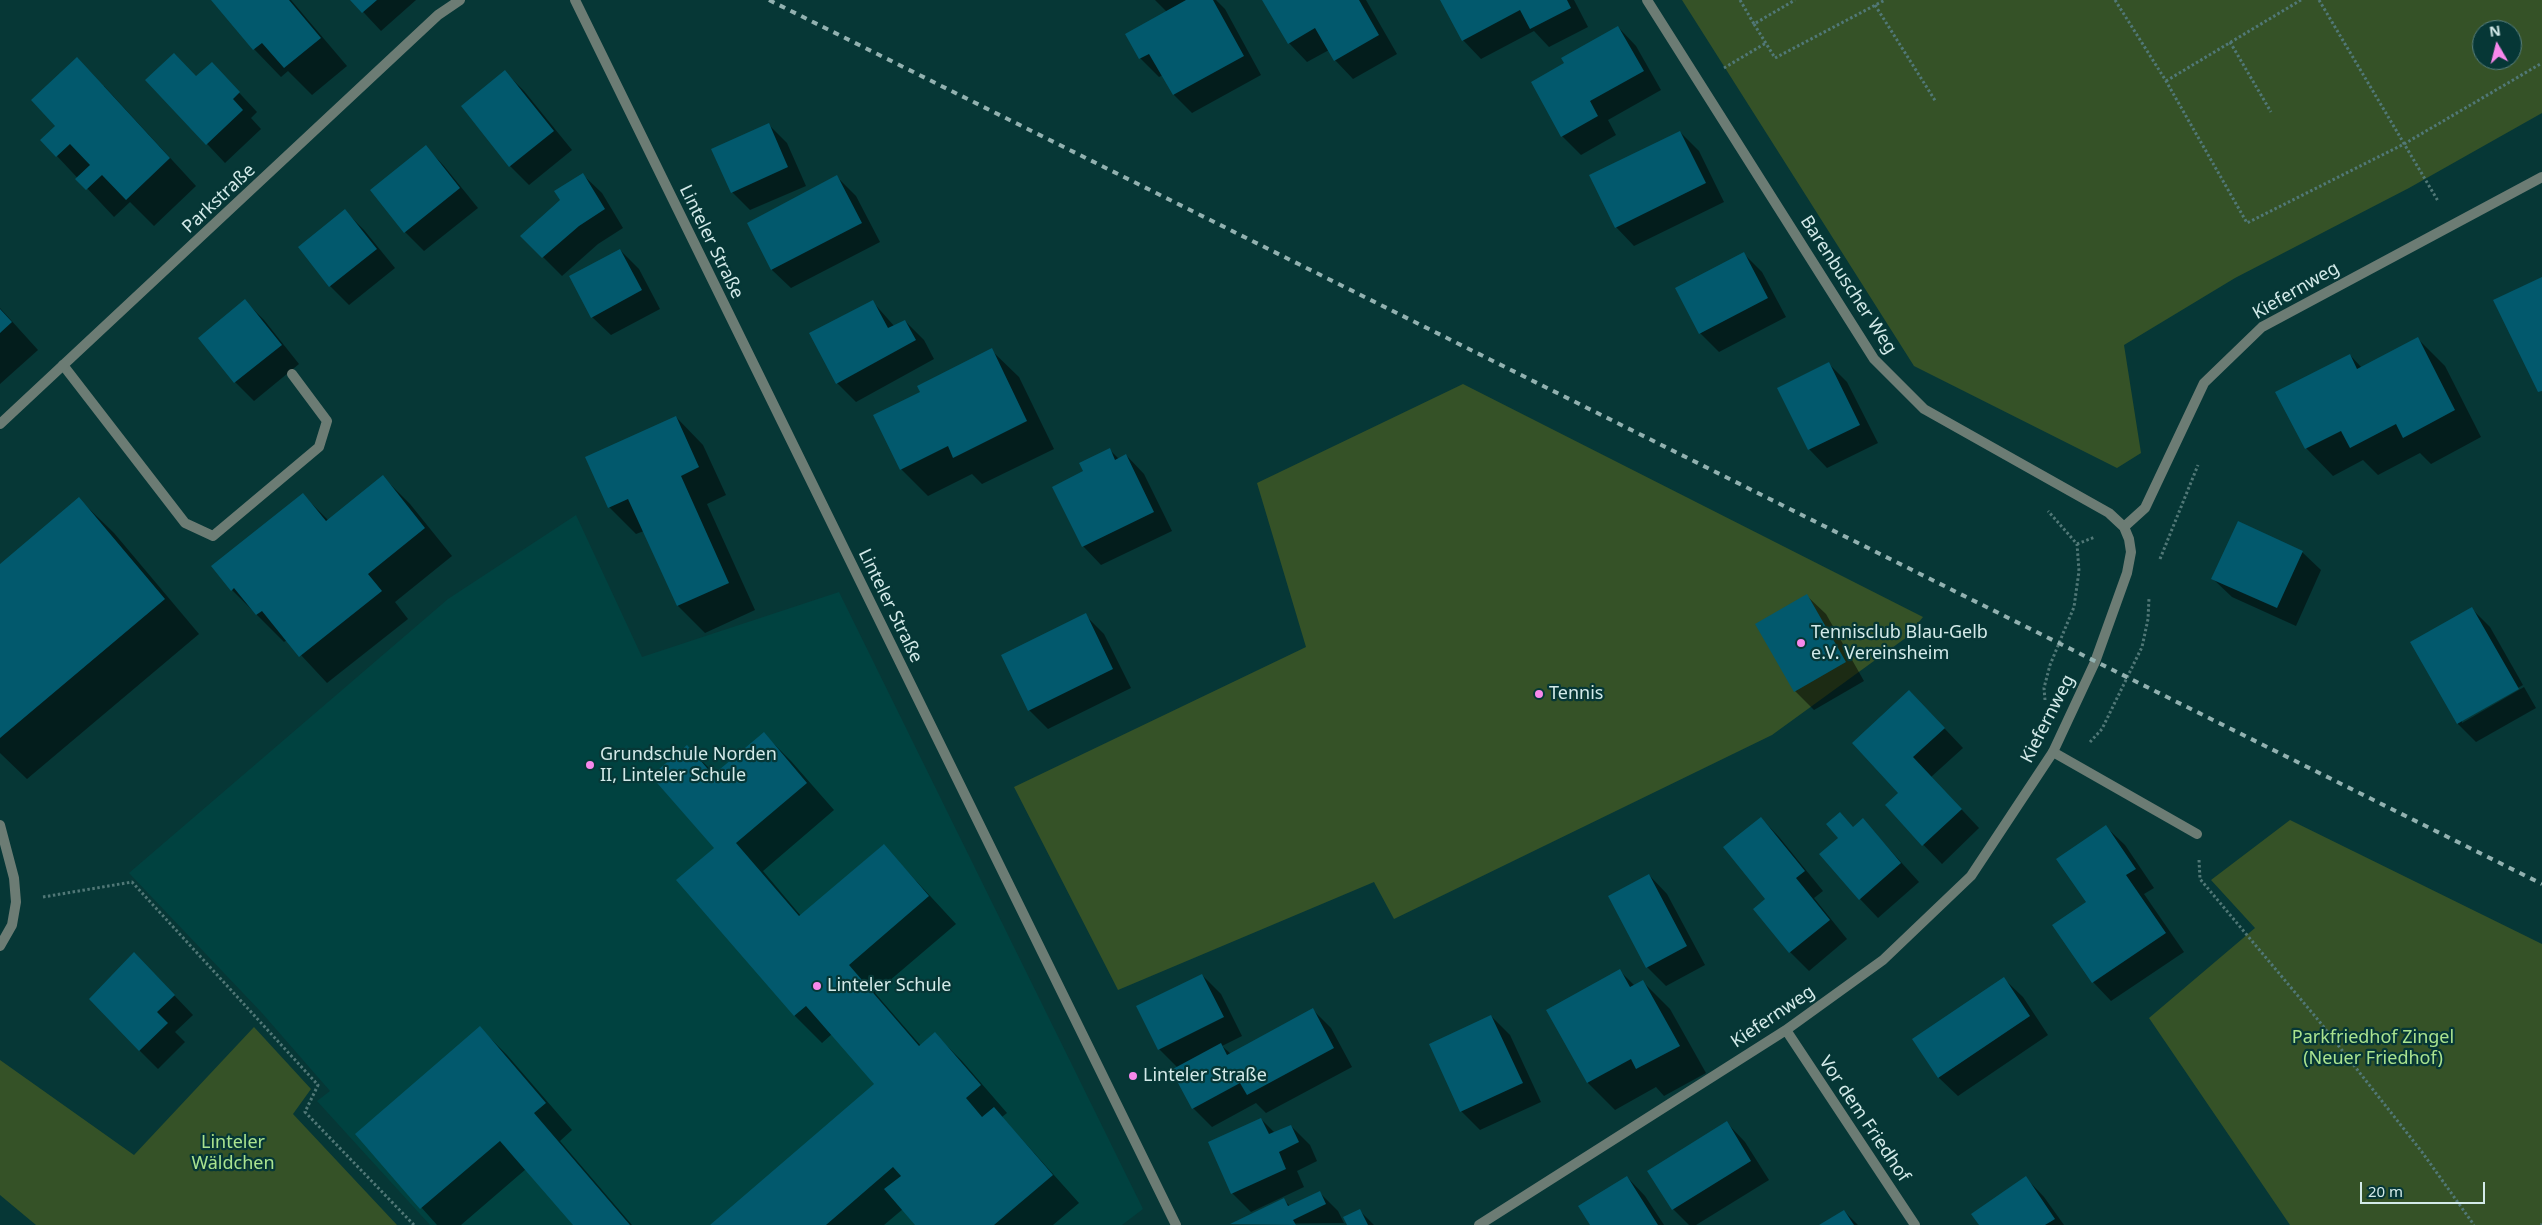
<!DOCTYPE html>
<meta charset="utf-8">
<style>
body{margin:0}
#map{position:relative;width:2542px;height:1225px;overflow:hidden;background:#063736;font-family:"Noto Sans",sans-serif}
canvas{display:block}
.north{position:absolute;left:2472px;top:20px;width:50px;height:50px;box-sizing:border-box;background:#063736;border:1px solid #587f7e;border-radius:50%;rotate:352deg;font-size:14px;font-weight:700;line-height:20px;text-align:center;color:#d3eae9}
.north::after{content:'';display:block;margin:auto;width:18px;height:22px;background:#f888eb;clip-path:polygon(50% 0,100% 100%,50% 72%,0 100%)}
.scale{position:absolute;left:2360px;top:1182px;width:125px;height:22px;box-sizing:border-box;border:2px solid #d3eae9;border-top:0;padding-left:6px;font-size:15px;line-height:18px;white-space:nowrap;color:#d3eae9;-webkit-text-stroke:4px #063736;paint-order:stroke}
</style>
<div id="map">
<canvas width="2542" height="1225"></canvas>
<div class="north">N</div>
<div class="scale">20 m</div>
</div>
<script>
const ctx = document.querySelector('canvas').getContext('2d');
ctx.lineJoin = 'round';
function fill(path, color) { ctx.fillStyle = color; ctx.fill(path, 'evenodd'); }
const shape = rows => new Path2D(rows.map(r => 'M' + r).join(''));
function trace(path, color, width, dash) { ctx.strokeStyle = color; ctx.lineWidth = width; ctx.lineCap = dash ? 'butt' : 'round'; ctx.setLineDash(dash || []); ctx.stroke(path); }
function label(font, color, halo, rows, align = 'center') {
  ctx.font = font + ' "Noto Sans",sans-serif'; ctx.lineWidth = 4.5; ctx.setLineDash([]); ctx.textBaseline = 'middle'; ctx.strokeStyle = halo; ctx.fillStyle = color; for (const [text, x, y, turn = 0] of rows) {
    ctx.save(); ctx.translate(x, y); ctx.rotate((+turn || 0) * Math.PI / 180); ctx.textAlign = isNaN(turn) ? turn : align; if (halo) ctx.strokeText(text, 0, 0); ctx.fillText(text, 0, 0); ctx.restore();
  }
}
const built = shape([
 [576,515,642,657,839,592,1143,1209,1122,1225,430,1225,317,1101,330,1091,262,1013,129,873,448,599]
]);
const green = shape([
 [1682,0,2542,0,2542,113,2409,188,2235,278,2124,345,2141,453,2117,468,1914,366],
 [2482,30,2512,30,2512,60,2482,60],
 [1463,384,1923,617,1907,637,1772,735,1394,919,1374,882,1118,990,1014,787,1306,647,1257,483],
 [2290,820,2542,944,2542,1225,2290,1225,2149,1018,2255,928,2211,880],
 [254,1027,311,1089,293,1114,397,1225,36,1225,0,1195,0,1060,134,1155]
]);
const shadow = shape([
 [213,0,291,0,347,66,312,95,288,71,281,77,254,49],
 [352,0,416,0,381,31],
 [1155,0,1216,0,1225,9,1261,75,1192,113,1174,95,1163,75,1159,77,1140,58,1167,12],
 [1264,0,1366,0,1397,54,1353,79,1335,60,1329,50,1307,62,1289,43],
 [1441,0,1574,0,1588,27,1549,47,1534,31,1481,59,1463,40],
 [1618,27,1636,46,1661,90,1608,120,1616,135,1581,155,1562,136,1566,64],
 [505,72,524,91,572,150,529,185,510,166],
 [197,78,230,83,257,112,251,118,261,129,225,163,147,80],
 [104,86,196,186,154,226,130,202,114,217,42,140],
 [769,125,787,143,806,186,750,210,732,192],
 [1680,132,1699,151,1724,202,1634,246,1616,227],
 [426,147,444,166,478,208,424,251,405,232],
 [583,175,602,193,623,228,598,244,562,276,522,236,562,201],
 [837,177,856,196,880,242,791,288,772,270,748,224],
 [345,211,364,230,395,268,349,305,330,286],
 [620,250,639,269,660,309,611,335,592,317],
 [1743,253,1762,272,1786,317,1719,352,1700,333],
 [245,301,264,320,299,364,254,401,235,382,199,338],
 [872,301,895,327,905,321,924,340,934,359,856,402,837,383],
 [0,308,38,350,0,384],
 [2418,339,2445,366,2481,437,2431,464,2420,453,2378,475,2363,460,2333,476,2306,448,2350,355,2362,368],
 [991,350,1019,377,1054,449,982,484,972,474,928,496,901,469,922,393],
 [1829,364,1847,382,1878,443,1827,468,1809,449],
 [676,417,703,445,726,495,707,504,755,610,705,633,678,606,644,531,636,534,609,507],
 [1109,449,1119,459,1126,455,1144,474,1172,531,1101,565,1083,546,1084,472],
 [383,477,410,504,452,556,395,602,408,619,327,683,287,640,284,642,232,590,303,495,328,520],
 [79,499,114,533,199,634,27,779,0,753,0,565],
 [2302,552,2321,570,2296,626,2232,597,2213,579],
 [1807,596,1826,614,1864,681,1814,710,1795,691],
 [2472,609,2490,627,2523,685,2462,720,2462,723,2524,687,2536,708,2476,742,2458,724,2412,642],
 [1085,615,1104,634,1131,688,1048,729,1029,710],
 [1928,711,1963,748,1931,777,1979,828,1942,864,1886,806,1900,793],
 [764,734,791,761,834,810,763,871,801,916,883,845,956,924,875,993,921,1046,935,1034,962,1061,1007,1113,1002,1117,1079,1203,1053,1225,917,1225,903,1209,884,1225,712,1225,876,1084,832,1034,822,1043,795,1016,678,880,715,848,687,746,716,775],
 [1761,818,1779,837,1823,891,1814,898,1847,939,1809,971,1790,952,1755,909,1767,899],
 [1863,820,1919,882,1878,918,1860,899,1854,828],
 [2106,827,2125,845,2154,888,2144,894,2184,952,2111,1001,2093,982,2088,903],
 [1649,875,1667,894,1705,965,1666,986,1647,967],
 [1620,971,1635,986,1643,982,1670,1009,1706,1073,1664,1096,1656,1087,1615,1110,1588,1083,1548,1010],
 [153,973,193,1015,175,1032,185,1042,158,1069,139,1050],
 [1202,975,1221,994,1242,1036,1222,1046,1231,1054,1313,1010,1331,1028,1352,1067,1266,1113,1256,1103,1212,1127,1193,1108,1178,1068,1159,1049],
 [2004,979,2023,997,2048,1035,1958,1096,1939,1078,1914,1039],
 [1491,1016,1510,1035,1541,1102,1480,1130,1461,1111],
 [480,1028,507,1055,572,1130,560,1141,632,1225,574,1225,526,1169,461,1225,437,1225,356,1134],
 [1261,1119,1275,1133,1291,1126,1310,1145,1317,1161,1297,1171,1304,1187,1251,1212,1232,1193],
 [1727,1123,1745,1142,1769,1180,1696,1225,1689,1225,1673,1209],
 [1627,1177,1645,1196,1664,1225,1592,1225],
 [2026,1178,2044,1197,2064,1225,1980,1225],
 [1319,1192,1338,1211,1344,1223,1231,1224,1284,1200,1290,1206],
 [1360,1211,1374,1225,1348,1225],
 [1844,1211,1858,1225,1822,1225]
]);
const building = shape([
 [211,0,289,0,321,38,284,68,262,43,253,50],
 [350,0,377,0,362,13],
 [1186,0,1213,0,1244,56,1173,95,1149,54,1139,59,1125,34],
 [1262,0,1359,0,1379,35,1334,61,1315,28,1288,44],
 [1440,0,1567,0,1571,8,1530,29,1520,10,1462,41],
 [1618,26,1644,71,1590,101,1598,116,1561,137,1531,82,1564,63,1561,58],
 [174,53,196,76,212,62,240,92,233,99,243,110,206,145,145,80],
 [77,57,170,158,126,200,102,175,86,190,75,179,90,165,70,144,56,157,40,140,55,126,31,100],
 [505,70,554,131,509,167,461,106],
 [769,123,788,167,731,193,711,149],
 [1680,131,1706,183,1615,228,1589,175],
 [426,145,460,188,404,233,370,190],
 [583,173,605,209,579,226,542,258,520,236,560,200,554,191],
 [837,175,862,223,771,270,747,223],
 [345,209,377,249,329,287,298,247],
 [620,249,642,290,591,318,569,276],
 [1744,252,1768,298,1699,334,1675,288],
 [2542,277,2542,391,2538,392,2493,300],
 [245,299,282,345,234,383,198,338],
 [873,300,888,328,905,320,916,340,836,384,809,333],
 [0,309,12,322,0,333],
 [2418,337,2455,410,2403,438,2396,424,2350,448,2341,431,2305,449,2275,392,2350,354,2357,369],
 [992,348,1027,421,953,458,948,446,900,470,873,415,920,392,917,386],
 [1829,362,1860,425,1808,450,1777,388],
 [676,416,699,467,681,476,729,583,677,606,628,499,608,508,585,457],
 [1110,448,1115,460,1126,454,1154,512,1082,547,1052,487,1083,471,1079,463],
 [383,475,425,528,368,574,382,591,299,657,262,611,256,615,234,588,231,591,211,566,303,493,326,521],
 [79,497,165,599,0,738,0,564],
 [2238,521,2303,551,2277,608,2211,579],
 [1807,594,1846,662,1794,692,1755,624],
 [2472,607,2519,689,2457,724,2410,642],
 [1086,613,1113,669,1028,711,1001,655],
 [1909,690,1945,728,1913,757,1962,809,1922,846,1885,805,1898,793,1852,743],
 [764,732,807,783,736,843,799,916,884,844,929,896,849,965,919,1046,935,1032,981,1085,966,1098,982,1117,994,1107,1053,1175,994,1225,915,1225,884,1189,901,1176,893,1167,826,1225,710,1225,874,1084,806,1006,794,1016,676,880,714,848,651,776,687,745,713,775],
 [1840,812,1853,827,1863,818,1901,863,1859,900,1819,854,1838,838,1826,824],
 [1761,817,1805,871,1796,878,1830,920,1789,953,1753,909,1765,899,1723,847],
 [2106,825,2136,869,2126,875,2166,933,2092,983,2052,925,2086,902,2056,859],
 [1649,874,1687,946,1646,968,1608,896],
 [134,952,175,995,157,1012,168,1023,139,1051,89,999],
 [1620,969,1630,987,1643,980,1680,1046,1636,1069,1631,1059,1587,1083,1546,1010],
 [1202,974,1224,1017,1158,1050,1136,1006],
 [2004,977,2030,1016,1938,1078,1912,1039],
 [1313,1008,1334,1048,1247,1095,1240,1083,1192,1109,1171,1070,1221,1043,1227,1055],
 [1491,1015,1523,1083,1460,1112,1429,1044],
 [480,1026,546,1103,534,1113,630,1225,573,1225,500,1141,420,1209,355,1134],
 [1261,1118,1269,1134,1291,1125,1299,1142,1279,1152,1286,1169,1231,1194,1208,1142],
 [1727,1121,1751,1161,1672,1210,1647,1171],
 [1627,1176,1658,1225,1590,1225,1578,1206],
 [2026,1176,2055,1219,2045,1225,1979,1225,1971,1214],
 [1320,1191,1326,1204,1293,1220,1296,1225,1230,1224,1284,1198,1288,1206],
 [1360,1209,1368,1225,1347,1225,1343,1217],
 [1844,1210,1854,1225,1819,1225]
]);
const path = shape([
 [1740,0,1754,24,1795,0],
 [2115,0,2166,81,2247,223,2404,144,2542,63],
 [2319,0,2438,201],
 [1875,5,1936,102],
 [1754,24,1775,58,1885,0],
 [2230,42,2271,112],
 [1724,68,1766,43],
 [2166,81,2301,0],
 [2077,544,2095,537],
 [2160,559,2198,465],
 [2045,700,2044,688,2050,665,2074,607,2079,571,2077,544,2048,511],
 [2090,742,2102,729,2142,647,2148,619,2149,598],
 [2199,860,2200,879,2319,1021,2422,1152,2474,1225],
 [43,897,132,882,318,1085,305,1112,414,1225],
 [2541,1225,2542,1224]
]);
const service = shape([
 [63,365,185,523,213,536,319,447,327,421,292,374],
 [2053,752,2197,834],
 [0,825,14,878,16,902,12,925,0,946]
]);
const minor = shape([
 [575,0,1176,1225],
 [0,424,438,15,460,0],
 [2124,527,2145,508,2204,383,2262,327,2542,177],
 [1786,1030,1915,1225],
 [1479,1225,1786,1030,1883,960,1971,876,2053,752,2095,662,2127,573,2131,552,2129,539,2124,527,2109,513,1924,409,1874,359,1647,0]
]);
const rail = shape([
 [769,0,2542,884]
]);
const markers = [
 [1801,643,5,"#f888eb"],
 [1539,694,5,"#f888eb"],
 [590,765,5,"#f888eb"],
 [817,986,5,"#f888eb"],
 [1133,1076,5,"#f888eb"]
];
const streetNames = [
 ["Parkstraße",219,199,-43],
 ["Linteler Straße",711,242,64],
 ["Barenbuscher Weg",1848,285,57],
 ["Kiefernweg",2296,291,-30],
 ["Linteler Straße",890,606,64],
 ["Kiefernweg",2048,719,-63],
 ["Kiefernweg",1773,1017,-34],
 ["Vor dem Friedhof",1864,1119,56]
];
const poiNames = [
 ["Tennisclub Blau-Gelb",1811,633],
 ["e.V. Vereinsheim",1811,654],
 ["Tennis",1549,694],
 ["Grundschule Norden",600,755],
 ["II, Linteler Schule",600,776],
 ["Linteler Schule",827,986],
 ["Linteler Straße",1143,1076]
];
const parkNames = [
 ["Parkfriedhof Zingel",2373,1038],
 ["(Neuer Friedhof)",2373,1059],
 ["Linteler",233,1143],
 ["Wäldchen",233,1164]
];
fill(built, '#004240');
fill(green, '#355227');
fill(shadow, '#0007');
fill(building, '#02596d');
trace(path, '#517877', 3, [2.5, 2.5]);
trace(service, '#6c7c74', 10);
trace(minor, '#6c7c74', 10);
trace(rail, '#92b1b0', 4, [6, 6]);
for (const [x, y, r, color] of markers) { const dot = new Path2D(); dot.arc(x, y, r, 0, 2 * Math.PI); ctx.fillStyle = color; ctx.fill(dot); trace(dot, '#063736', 2); }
label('18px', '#d3eae9', '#063736', streetNames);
label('18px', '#d3eae9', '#063736', poiNames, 'left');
label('18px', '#aae38f', '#063736', parkNames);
</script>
